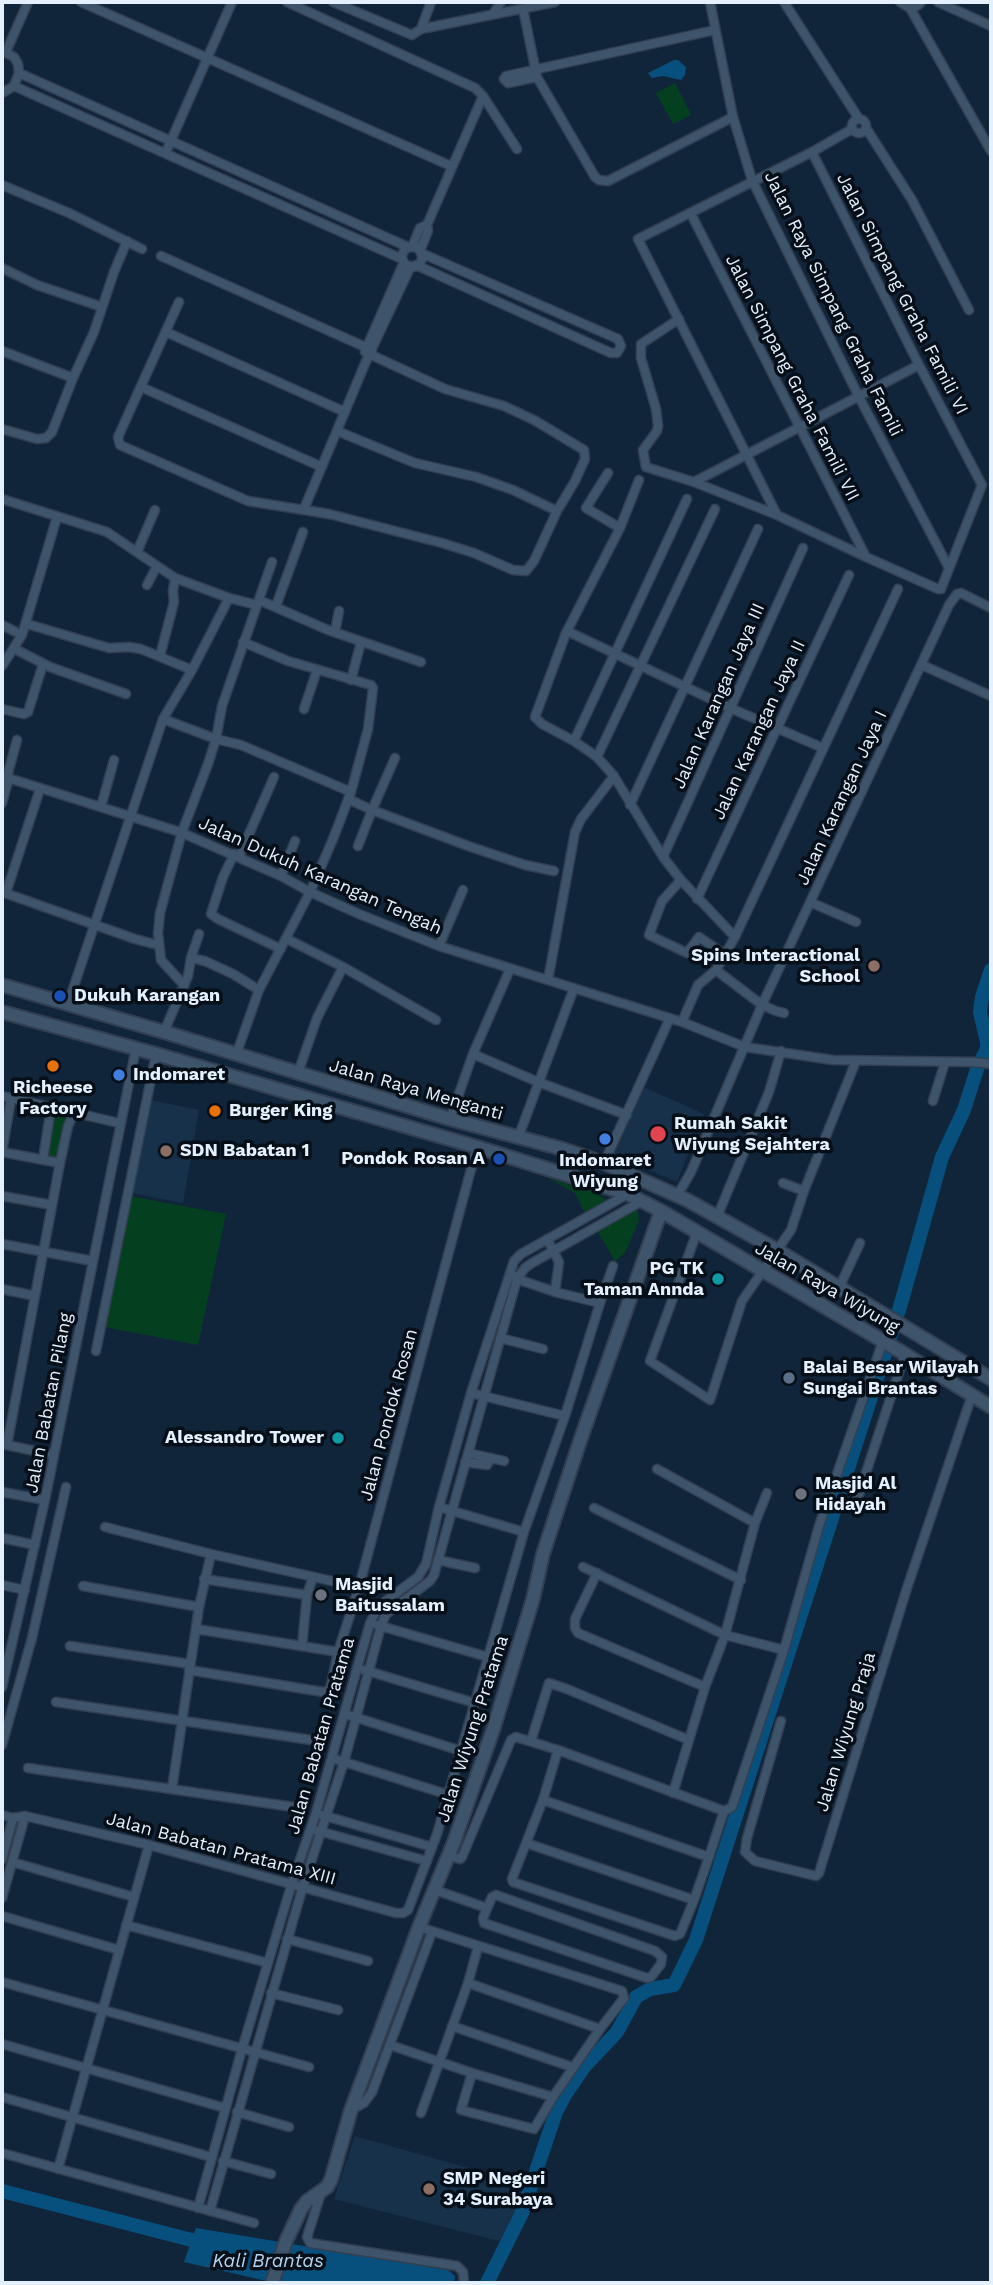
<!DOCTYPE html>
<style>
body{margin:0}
#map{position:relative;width:993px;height:2285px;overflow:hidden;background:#11253a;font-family:"Work Sans",sans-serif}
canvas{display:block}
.frame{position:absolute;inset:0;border:4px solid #e4f0fe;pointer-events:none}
</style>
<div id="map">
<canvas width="993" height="2285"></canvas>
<div class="frame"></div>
</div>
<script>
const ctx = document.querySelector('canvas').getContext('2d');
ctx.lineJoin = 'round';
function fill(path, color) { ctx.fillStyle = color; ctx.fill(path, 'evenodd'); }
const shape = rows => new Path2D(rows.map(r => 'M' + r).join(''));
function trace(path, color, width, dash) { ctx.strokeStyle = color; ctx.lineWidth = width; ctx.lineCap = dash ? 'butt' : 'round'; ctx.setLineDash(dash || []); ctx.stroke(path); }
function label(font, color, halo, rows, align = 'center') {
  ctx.font = font + ' "Work Sans",sans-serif'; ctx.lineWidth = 7; ctx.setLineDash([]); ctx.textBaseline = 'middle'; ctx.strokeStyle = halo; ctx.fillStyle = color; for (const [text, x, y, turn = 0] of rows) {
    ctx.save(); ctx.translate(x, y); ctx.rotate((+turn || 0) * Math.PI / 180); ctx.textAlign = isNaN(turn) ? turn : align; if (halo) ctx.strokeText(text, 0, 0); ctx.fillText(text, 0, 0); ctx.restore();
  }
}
const built = shape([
 [641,1086,704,1114,677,1182,613,1154],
 [151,1100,199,1110,183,1203,132,1193],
 [355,2136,518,2182,524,2196,519,2211,499,2241,334,2199]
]);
const green = shape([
 [675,83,691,115,673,124,656,93],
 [52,1110,67,1113,59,1160,45,1157],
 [548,1178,592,1192,611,1202,586,1215,575,1193],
 [129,1196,226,1214,198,1345,105,1327],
 [637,1207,639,1220,625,1253,615,1261,596,1229]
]);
const water = shape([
 [674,60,678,60,686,67,685,75,681,80,663,76,652,78,648,73],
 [196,2228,448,2270,455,2276,454,2283,275,2283,184,2262]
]);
const river = shape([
 [2,2191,211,2245],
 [487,2283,522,2213,556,2112,565,2095,584,2067,617,2032,636,1997,650,1989,674,1985,696,1940,900,1307,942,1157,964,1110,978,1066,987,1049,987,1042,980,1012,982,997,991,970]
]);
const street = shape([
 [81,2,451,166],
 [287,2,475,88,483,96,517,149],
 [333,2,412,35,421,29,555,2],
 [710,2,733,117,752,180,858,395,949,568],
 [784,2,859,119],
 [900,2,910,8],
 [938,2,991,26],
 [910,8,991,151],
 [910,8,917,6,921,2],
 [523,9,537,77,595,177,599,180,608,181,733,117],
 [493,14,501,2],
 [421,29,431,2],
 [2,51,14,57,18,64,19,73,14,86,2,93],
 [6,52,28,2],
 [19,73,408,247],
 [537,77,508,83,504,79,506,76,715,30],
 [14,86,402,259],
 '852 126a7 7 0 1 1 14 0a7 7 0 1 1-14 0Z',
 [866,128,912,200,969,310],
 [166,152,232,2],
 [2,185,69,213,142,249],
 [691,214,866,557],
 [427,225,483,96],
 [412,247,420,228,427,225,428,231,420,251],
 '402 257a10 10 0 1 1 20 0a10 10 0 1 1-20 0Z',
 [161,256,372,350],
 [416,265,611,353,617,353,621,346,618,339,421,253],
 [2,268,37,285,102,307],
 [179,302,118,437,120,445,248,501,329,514,442,543,474,553,513,570,526,571,534,561,557,511,575,481,585,459,584,450,534,420,504,406,445,389,365,352],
 [679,319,641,344,641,358,656,409,658,426,657,431,643,450,646,467,694,482,777,515,866,557,938,589,941,589,982,485,919,365,812,152],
 [166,332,345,412],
 [366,349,404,262],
 [2,351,73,378],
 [141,387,322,467],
 [2,429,37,439,46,438,52,432,73,378,94,332,114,272,127,241],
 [337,431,415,463,476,477,513,490,557,511],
 [608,473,586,508,620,528],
 [639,480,620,528,566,633,535,717,542,724,574,741,597,757,614,776,663,857,681,880,735,937],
 [694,482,919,365],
 [2,499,107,532,175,578,229,598,257,605],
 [304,509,367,359,411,266],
 [777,515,638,239,812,152,852,129],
 [137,552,155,510],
 [147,585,157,566],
 [259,600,328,630,421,662],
 [276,606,303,532],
 [27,624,109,648,129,647,141,649,192,670],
 [2,625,22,635],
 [567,631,730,708,823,748],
 [335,632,339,611],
 [15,649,50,667,126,694],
 [160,656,174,602,173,591,175,578],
 [922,665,991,696],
 [2,666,22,635,57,517],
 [351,680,361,642],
 [2,709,24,714,28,712,43,664],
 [304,709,317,670],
 [163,719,216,739,241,745,351,792],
 [574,741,687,499],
 [597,757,715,509],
 [395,758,372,810,471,847,525,865,554,871],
 [2,776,180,832,281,876,310,892,359,914,439,946,682,1022,745,1047,833,1060,973,1062,991,1064],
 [7,777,17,740],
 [348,799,372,810,358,846],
 [2,803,9,778],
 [630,805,758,529],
 [101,807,114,760],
 [234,854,223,877,211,914,218,919,281,949],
 [239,857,274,777],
 [663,857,803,548],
 [281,876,295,841],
 [681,880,662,901,649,935,687,953,699,937,724,954],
 [2,892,135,939,158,945],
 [6,893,40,789],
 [697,899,849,575],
 [810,902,856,922],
 [287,939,343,967,436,1020],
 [439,946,463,890],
 [191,958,205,961,233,974,259,990],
 [716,970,762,1005,776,1011,784,1013],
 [548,980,575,832,581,819,614,776],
 [184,985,161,960,158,933,160,913,182,832,208,764,216,739,222,706,272,562],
 [68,1004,163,719,192,670,229,598],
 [682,1022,698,985,716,970,735,937,898,589],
 [164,1032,188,976,191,958,199,934],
 [473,1054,538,1082,627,1115],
 [236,1055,259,990,310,892,333,839,351,792,368,729,373,688,371,685,288,661,243,642],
 [298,1073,317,1018,343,967],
 [2,1096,119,1123],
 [11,1099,2,1152,60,1163],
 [933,1101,945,1062],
 [450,1119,473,1054,510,969],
 [518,1138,574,988],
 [43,1159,51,1108],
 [604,1163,670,1018],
 [783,1183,804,1191],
 [2,1196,52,1205],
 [677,1196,691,1172,762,1005,949,605,957,594,961,593,991,608],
 [717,1217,769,1092,781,1051],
 [697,1232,650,1361,710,1400,742,1301,791,1230,804,1191,856,1061],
 [547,1239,559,1262,555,1292],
 [2,1244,93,1261],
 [513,1275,517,1279,555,1292,600,1303],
 [839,1288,860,1243],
 [2,1289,35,1296],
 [500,1338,543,1349],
 [96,1351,156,1054],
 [471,1393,565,1416],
 [2,1444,54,1455],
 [7,1445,60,1163,68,1126,74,1113],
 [468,1453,504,1461],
 [465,1462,487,1465,491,1458],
 [657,1469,755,1523],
 [2,1492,45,1500],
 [857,1500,905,1354],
 [439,1507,524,1532],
 [594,1508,741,1580],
 [105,1527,211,1554,359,1587],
 [2,1538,35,1545],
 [438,1560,475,1568],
 [583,1567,725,1635,784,1650],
 [597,1573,575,1619,575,1628,578,1633,705,1687],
 [204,1579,307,1595],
 [2,1585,25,1590],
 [83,1586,199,1607],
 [377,1625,488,1657],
 [196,1629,338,1652],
 [70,1646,190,1664],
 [302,1646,307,1595,313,1577],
 [189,1670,323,1692,330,1690,338,1652,359,1587,477,1147],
 [364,1670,475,1703],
 [2,1687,45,1500,136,1048],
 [56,1702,318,1741],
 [345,1714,461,1751],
 [781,1721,747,1838,745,1852,755,1861,816,1876,819,1873,907,1588,972,1395],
 [531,1741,549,1683,567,1689,689,1740],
 [2,1745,32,1638,66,1487],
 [332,1758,449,1795],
 [28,1768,300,1808],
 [172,1789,199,1607,211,1554],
 [673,1793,705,1687,725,1635,755,1523,767,1493],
 [543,1800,709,1857,724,1811],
 [2,1815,13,1818,25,1816,149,1845,396,1913,403,1913,408,1910,437,1834,524,1532,565,1416,600,1303,613,1266],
 [322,1815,432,1847],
 [315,1830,427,1861],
 [526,1843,694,1900,680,1934,675,1936,513,1882,512,1879,543,1800,558,1750],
 [449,1856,460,1859,462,1857,511,1740,516,1737,558,1750,724,1811,732,1807,784,1650,819,1526,883,1341],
 [2,1859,13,1818],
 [12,1862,134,1897],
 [435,1890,487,1908],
 [496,1895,655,1951,662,1957,661,1964,651,1977,647,1978,484,1923,483,1918,492,1897,496,1895],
 [2,1898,25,1816],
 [694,1900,709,1857],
 [2,1916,119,1950],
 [126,1925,268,1963],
 [419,1927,622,1991,624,1998,600,2029],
 [287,1939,368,1961],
 [2,1982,309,2067],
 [271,1993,338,2010],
 [452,2026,572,2067],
 [2,2044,225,2108],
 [390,2045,472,2073,553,2097,600,2029,468,1983],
 [472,2073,461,2110,534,2129,553,2097],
 [2,2097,211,2157],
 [351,2110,364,2103,372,2092,432,1932],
 [237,2112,289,2127],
 [421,2113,468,1983,478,1947],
 [2,2153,254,2223],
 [223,2161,271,2174],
 [58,2169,149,1845],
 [321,2193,307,2237,310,2243,457,2266,463,2272,464,2283],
 [198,2208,242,2049,292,1883,316,1813,370,1623,379,1606,418,1577,426,1564,439,1507,471,1393,514,1261,521,1254,628,1194],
 [210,2211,303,1886,344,1762,381,1626,386,1614,430,1581,434,1575,517,1279,525,1268,532,1263,642,1201]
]);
const secondary = shape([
 [2,985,164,1032,450,1119,563,1149,604,1163,687,1200,777,1250,991,1379],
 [2,1012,156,1054,477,1147,628,1194,661,1211,905,1354,991,1407],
 [272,2283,286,2241,301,2209,307,2201,327,2187,331,2180,351,2110,419,1927,454,1842,494,1727,533,1599,543,1554,580,1441,661,1211]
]);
const markers = [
 [874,966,7,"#8d6e63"],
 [60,996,7,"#1a4fb4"],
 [53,1066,7,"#e8710a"],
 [119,1075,7,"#3f7fe0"],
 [215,1111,7,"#e8710a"],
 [658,1134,9,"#e0444e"],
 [605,1139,7,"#3f7fe0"],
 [166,1151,7,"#8d6e63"],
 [499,1159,7,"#1a4fb4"],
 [718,1279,7,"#0f9aa8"],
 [789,1378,7,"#5c6f8a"],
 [338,1438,7,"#0f9aa8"],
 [801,1494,7,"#6b7280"],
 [321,1595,7,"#6b7280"],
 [429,2189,7,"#8d6e63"]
];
const streetNames = [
 ["Jalan Simpang Graha Famili VI",902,294,63],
 ["Jalan Raya Simpang Graha Famili",833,304,64],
 ["Jalan Simpang Graha Famili VII",792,378,63],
 ["Jalan Karangan Jaya III",719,696,-66],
 ["Jalan Karangan Jaya II",759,730,-65],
 ["Jalan Karangan Jaya I",842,798,-65],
 ["Jalan Dukuh Karangan Tengah",320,876,24],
 ["Jalan Raya Menganti",416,1090,16],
 ["Jalan Raya Wiyung",827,1288,30],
 ["Jalan Babatan Pilang",49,1403,-79],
 ["Jalan Pondok Rosan",389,1415,-75],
 ["Jalan Wiyung Pratama",473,1729,-72],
 ["Jalan Wiyung Praja",846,1732,-73],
 ["Jalan Babatan Pratama",321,1736,-74],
 ["Jalan Babatan Pratama XIII",221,1849,15]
];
const poiNames = [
 ["Spins Interactional",860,956,"right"],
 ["School",860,977,"right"],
 ["Dukuh Karangan",74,996],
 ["Indomaret",133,1075],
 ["Richeese",53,1088,"center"],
 ["Factory",53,1109,"center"],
 ["Burger King",229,1111],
 ["Rumah Sakit",674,1124],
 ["Wiyung Sejahtera",674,1145],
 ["SDN Babatan 1",180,1151],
 ["Pondok Rosan A",485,1159,"right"],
 ["Indomaret",605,1161,"center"],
 ["Wiyung",605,1182,"center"],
 ["PG TK",704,1269,"right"],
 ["Taman Annda",704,1290,"right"],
 ["Balai Besar Wilayah",803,1368],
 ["Sungai Brantas",803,1389],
 ["Alessandro Tower",324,1438,"right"],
 ["Masjid Al",815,1484],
 ["Hidayah",815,1505],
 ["Masjid",335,1585],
 ["Baitussalam",335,1606],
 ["SMP Negeri",443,2179],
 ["34 Surabaya",443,2200]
];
const waterNames = [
 ["Kali Brantas",268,2261]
];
fill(built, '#17314a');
fill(green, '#04401f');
fill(water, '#07507e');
trace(river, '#07507e', 14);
trace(street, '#323f51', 11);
trace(secondary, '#323f51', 16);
trace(street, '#3e546b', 8);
trace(secondary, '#3e546b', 12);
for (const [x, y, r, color] of markers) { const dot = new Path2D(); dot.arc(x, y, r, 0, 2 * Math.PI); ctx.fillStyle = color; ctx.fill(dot); trace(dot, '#060e17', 2.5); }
label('18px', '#e4f0fe', '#060e17', streetNames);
label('bold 18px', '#e4f0fe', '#060e17', poiNames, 'left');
label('italic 19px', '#b5d5f1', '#060e17', waterNames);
</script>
